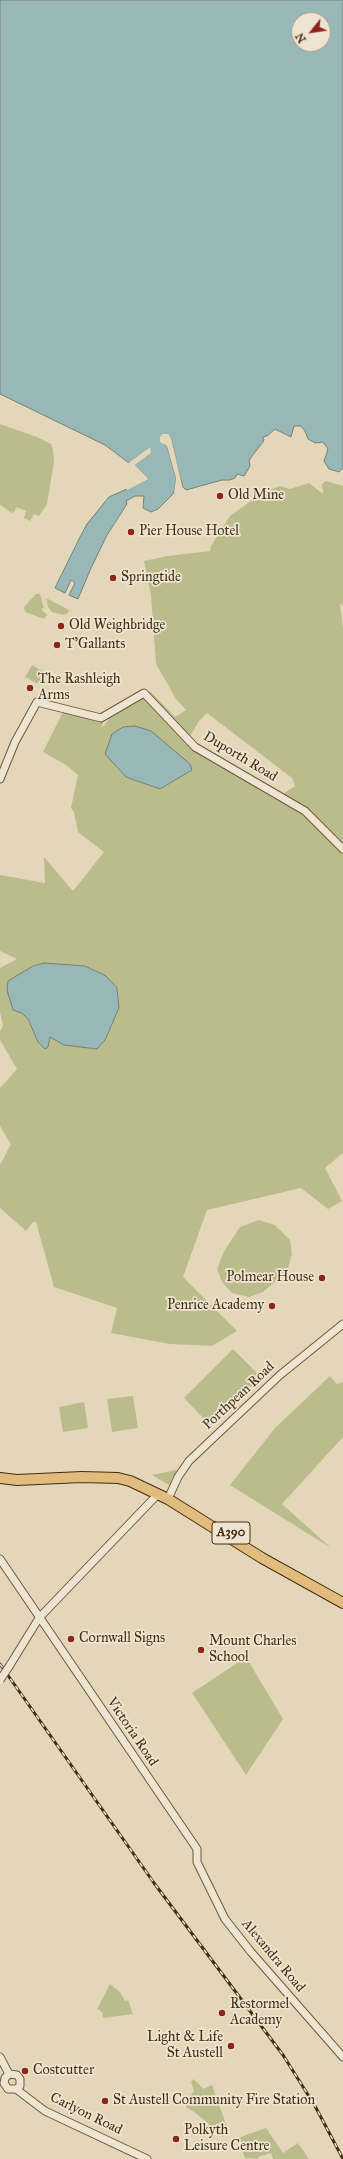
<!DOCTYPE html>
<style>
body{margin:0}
#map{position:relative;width:343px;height:2159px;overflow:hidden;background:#e4d7b9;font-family:"IM FELL Great Primer",serif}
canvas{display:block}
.north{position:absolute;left:291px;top:12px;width:40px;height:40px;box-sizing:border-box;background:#ede5d2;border:1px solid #aa9b85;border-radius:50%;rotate:240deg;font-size:11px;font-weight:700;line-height:16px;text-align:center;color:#452c12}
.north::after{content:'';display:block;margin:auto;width:14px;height:18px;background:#8f2418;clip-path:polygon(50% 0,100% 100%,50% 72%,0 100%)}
</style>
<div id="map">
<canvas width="343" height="2159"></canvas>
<div class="north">N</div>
</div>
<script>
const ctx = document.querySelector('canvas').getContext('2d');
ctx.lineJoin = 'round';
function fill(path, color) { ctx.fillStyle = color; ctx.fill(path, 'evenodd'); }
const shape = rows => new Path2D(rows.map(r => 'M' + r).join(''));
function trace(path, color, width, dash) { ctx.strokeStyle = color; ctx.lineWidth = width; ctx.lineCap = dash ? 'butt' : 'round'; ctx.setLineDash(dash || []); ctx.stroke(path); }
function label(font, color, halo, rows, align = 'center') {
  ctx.font = font + ' "IM FELL Great Primer",serif'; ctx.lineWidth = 3.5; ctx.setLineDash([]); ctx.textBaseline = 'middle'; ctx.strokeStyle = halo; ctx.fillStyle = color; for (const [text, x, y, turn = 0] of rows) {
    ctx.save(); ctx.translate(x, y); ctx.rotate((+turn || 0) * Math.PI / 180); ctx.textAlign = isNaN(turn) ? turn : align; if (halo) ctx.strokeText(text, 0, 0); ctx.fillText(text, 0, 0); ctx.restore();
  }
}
const green = shape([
 [0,424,37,437,51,444,53,449,54,462,47,504,39,516,34,514,30,521,24,518,26,511,16,507,15,511,12,513,0,505],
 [326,481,343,486,343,606,340,603,343,628,343,1153,325,1168,342,1201,328,1209,301,1188,207,1210,183,1277,237,1331,212,1346,170,1344,111,1333,117,1308,54,1287,36,1222,33,1222,26,1231,0,1208,0,1165,11,1144,0,1126,0,1088,17,1069,0,1040,0,1031,3,1026,0,1012,0,968,17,959,0,951,0,875,45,883,44,857,73,891,104,852,78,832,74,812,71,808,78,775,66,765,43,752,64,710,103,720,102,728,110,718,151,692,175,717,186,710,176,699,156,664,151,595,144,561,168,556,210,551,211,546,230,516,262,493,280,486,290,489,309,483,323,494,322,484],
 [207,713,292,778,295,786,275,799,194,750,187,742,199,721],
 [44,963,85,966,106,976,117,988,113,1021,105,1040,92,1049,79,1045,64,1045,50,1036,48,1047,45,1048,40,1045,33,1027,7,990,8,981,33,966],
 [36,594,40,594,44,608,41,609,47,615,44,619,25,612,24,607],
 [46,598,69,610,68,613,63,615,52,612,48,607],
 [32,665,44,672,41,676,44,678,40,685,25,677],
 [259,1220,275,1225,290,1240,292,1254,287,1272,263,1292,249,1297,232,1293,222,1282,217,1269,224,1251,240,1227],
 [233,1349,261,1377,211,1426,184,1398],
 [330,1376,337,1384,343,1382,343,1437,282,1504,331,1548,230,1485,275,1428],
 [133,1396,138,1428,112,1432,107,1399],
 [84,1402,88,1428,63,1432,59,1407],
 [176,1470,178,1472,173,1476,171,1480,172,1483,169,1485,152,1475],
 [246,1657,283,1719,246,1775,192,1693],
 [110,1984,120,1992,125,2001,128,2000,133,2014,103,2018,102,2012,97,2009],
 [194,2079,203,2089,212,2085,228,2130,223,2137,211,2127,206,2131,204,2130,209,2124,193,2111,187,2108,184,2103,194,2091,191,2082],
 [266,2128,283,2153,298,2143,309,2159,273,2159,271,2153,258,2157,259,2159,245,2158,238,2138]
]);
const water = shape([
 [0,0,343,0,343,468,339,472,329,469,324,461,328,449,323,442,315,443,308,439,305,431,301,426,294,426,291,437,275,429,267,436,262,437,264,439,263,442,252,456,249,461,250,466,244,476,237,474,235,478,230,480,222,480,186,490,183,487,171,438,166,434,160,440,165,445,167,446,176,478,174,493,158,509,151,512,143,508,144,496,135,496,126,501,127,504,107,535,91,568,78,599,69,595,75,583,73,581,71,580,65,593,55,588,80,537,87,524,109,497,149,479,135,465,150,453,149,448,129,463,105,445,0,394,0,0],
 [299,20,323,20,323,44,299,44,299,20],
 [135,726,151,731,190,764,192,770,160,789,126,777,105,754,112,734,123,727,135,726],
 [44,963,85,966,106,976,117,988,119,1008,105,1040,97,1049,64,1045,50,1037,48,1047,45,1049,38,1042,28,1019,22,1013,13,1010,7,990,8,981,33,966,44,963]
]);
const pier = shape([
 [163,434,168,434,171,438,184,490,172,446,169,438,166,436,163,437,162,441,169,445,178,478,176,492,174,493,176,478,167,446,160,442,160,437],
 [150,447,151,453,135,465,149,479,127,490,126,488,146,479,134,468,133,465,148,451,130,465,127,464]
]);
const minor = shape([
 [0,779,15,742,37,702,101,718,144,693,195,747,305,811,343,849],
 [168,1499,178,1477,189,1461,280,1375,343,1324],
 [0,1559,197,1849,197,1862,225,1919,251,1952,343,2057],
 [10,1665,39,1618,158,1494],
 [0,2057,9,2074],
 [16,2089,20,2086,20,2079,17,2075,9,2074,5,2078,4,2083,8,2089,16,2089,45,2111,147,2159]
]);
const highway = shape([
 [0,1478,17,1480,82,1477,118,1478,130,1481,168,1499,262,1558,343,1603]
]);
const rail = shape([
 [0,1664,154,1883,283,2055,315,2106,343,2159]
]);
const minorBridge = shape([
 [0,1680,10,1665]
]);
const markers = [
 [220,496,4,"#8f2418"],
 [131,532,4,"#8f2418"],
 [113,578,4,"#8f2418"],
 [61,626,4,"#8f2418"],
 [57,645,4,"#8f2418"],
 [30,688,4,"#8f2418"],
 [322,1278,4,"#8f2418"],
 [272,1306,4,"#8f2418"],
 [71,1639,4,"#8f2418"],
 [201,1650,4,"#8f2418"],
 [222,2013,4,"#8f2418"],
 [231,2046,4,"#8f2418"],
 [25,2071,4,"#8f2418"],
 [105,2101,4,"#8f2418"],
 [176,2139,4,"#8f2418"]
];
const shields = [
 [231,1533,38]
];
const shieldNames = [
 ["A390",231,1533]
];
const poiNames = [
 ["Old Mine",228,496],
 ["Pier House Hotel",139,532],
 ["Springtide",121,578],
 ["Old Weighbridge",69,626],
 ["T'Gallants",65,645],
 ["The Rashleigh",38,680],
 ["Arms",38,696],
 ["Polmear House",314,1278,"right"],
 ["Penrice Academy",264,1306,"right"],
 ["Cornwall Signs",79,1639],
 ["Mount Charles",209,1642],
 ["School",209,1658],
 ["Restormel",230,2005],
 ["Academy",230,2021],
 ["Light & Life",223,2038,"right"],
 ["St Austell",223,2054,"right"],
 ["Costcutter",33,2071],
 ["St Austell Community Fire Station",113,2101],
 ["Polkyth",184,2131],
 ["Leisure Centre",184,2147]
];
const streetNames = [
 ["Duporth Road",240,757,31],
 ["Porthpean Road",239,1396,-43],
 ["Victoria Road",132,1732,56],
 ["Alexandra Road",273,1956,50],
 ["Carlyon Road",86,2114,26]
];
fill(green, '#bbbc8b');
fill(water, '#98b8b7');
trace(water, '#778075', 1);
fill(pier, '#e4d7b9');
trace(minor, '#6d573c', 9);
trace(highway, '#452c12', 12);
trace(minor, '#ede5d2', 7);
trace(highway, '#e2bc7c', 10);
trace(rail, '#452c12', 3);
trace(rail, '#ede5d2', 1.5, [4.5]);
trace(minorBridge, '#6d573c', 9, []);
trace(minorBridge, '#ede5d2', 7);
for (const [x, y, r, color] of markers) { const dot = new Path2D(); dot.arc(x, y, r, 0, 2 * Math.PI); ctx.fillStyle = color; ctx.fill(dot); trace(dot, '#ede5d2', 1.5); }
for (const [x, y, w] of shields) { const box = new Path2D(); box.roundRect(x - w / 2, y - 11, w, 22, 3); ctx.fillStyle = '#ede5d2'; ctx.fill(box); trace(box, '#452c12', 1); }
label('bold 13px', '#452c12', null, shieldNames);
label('14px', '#452c12', '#ede5d2', poiNames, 'left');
label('14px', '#452c12', '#ede5d2', streetNames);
</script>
